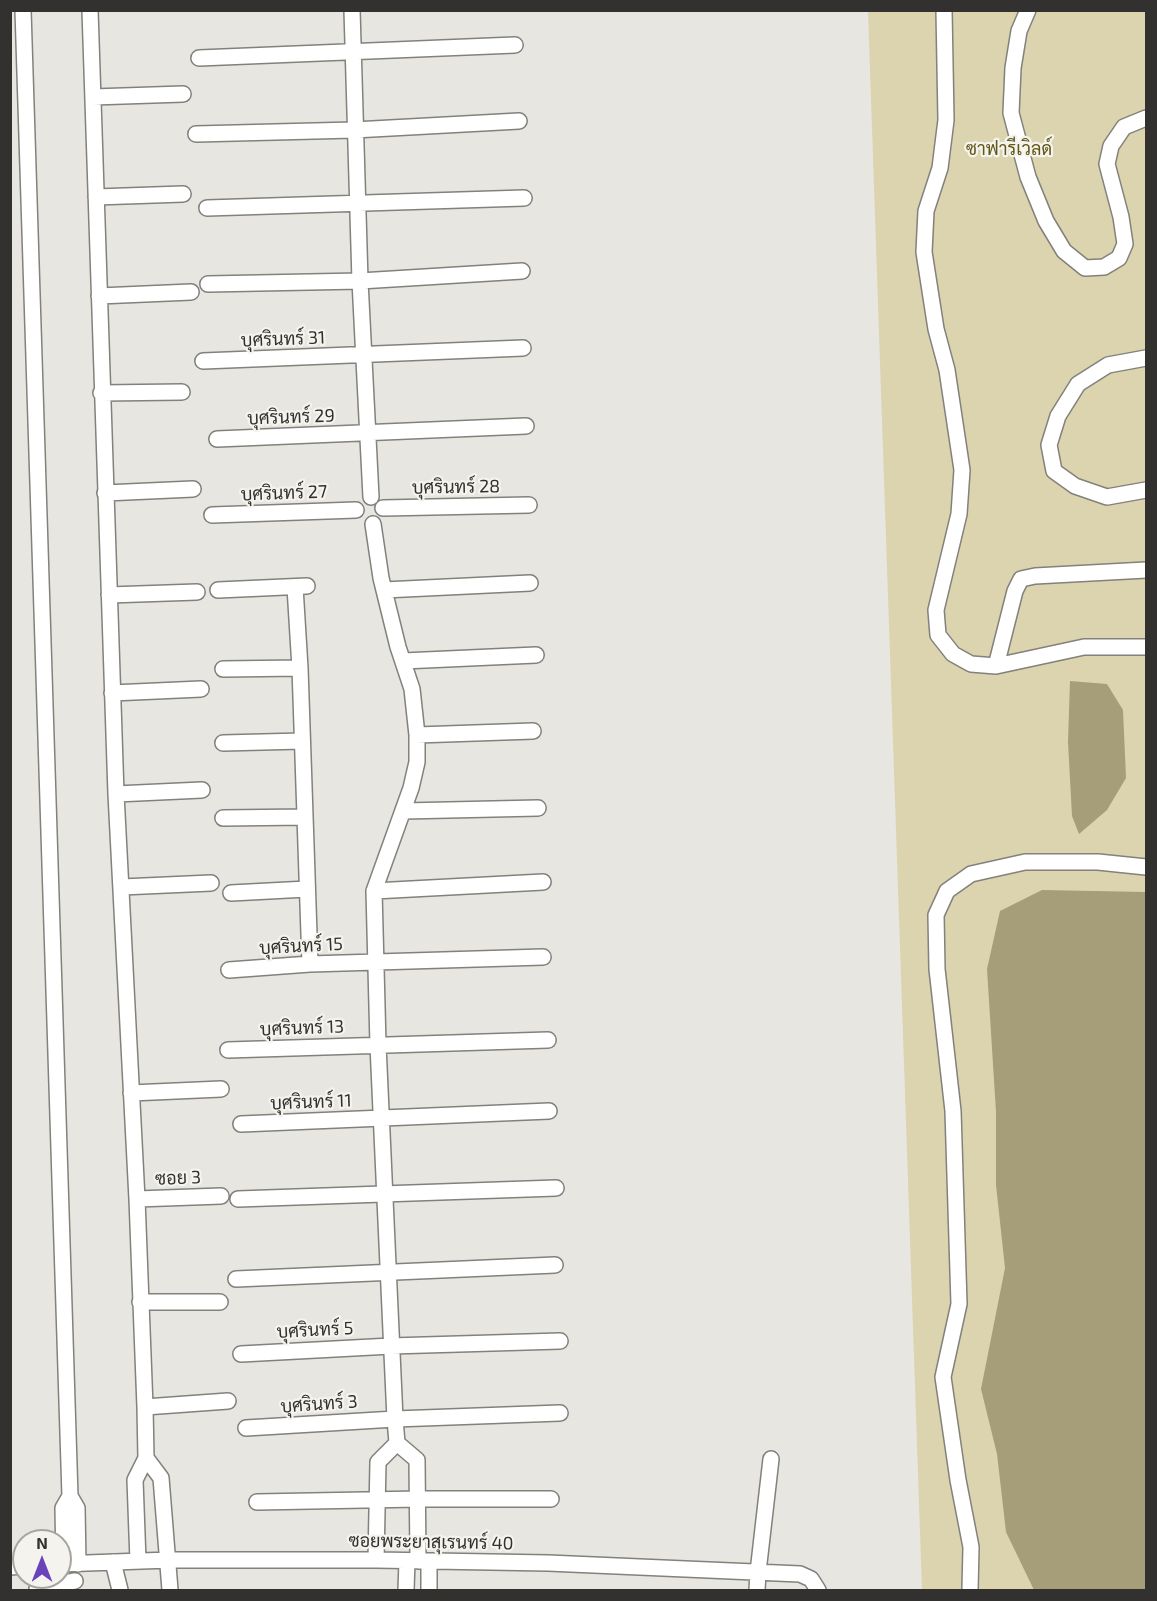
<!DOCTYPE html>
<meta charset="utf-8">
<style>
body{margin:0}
#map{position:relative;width:1157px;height:1601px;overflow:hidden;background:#e7e6e0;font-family:"Exo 2",sans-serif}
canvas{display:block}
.frame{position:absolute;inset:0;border:12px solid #32312f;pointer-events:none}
.north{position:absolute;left:12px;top:1529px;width:60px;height:60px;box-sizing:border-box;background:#f4f3ed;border:2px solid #a6a5a1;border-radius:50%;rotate:0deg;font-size:16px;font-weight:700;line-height:24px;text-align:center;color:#32312f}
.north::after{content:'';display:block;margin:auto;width:21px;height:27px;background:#6a43bb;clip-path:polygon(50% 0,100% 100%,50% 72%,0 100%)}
</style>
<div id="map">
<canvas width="1157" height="1601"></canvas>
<div class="frame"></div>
<div class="north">N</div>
</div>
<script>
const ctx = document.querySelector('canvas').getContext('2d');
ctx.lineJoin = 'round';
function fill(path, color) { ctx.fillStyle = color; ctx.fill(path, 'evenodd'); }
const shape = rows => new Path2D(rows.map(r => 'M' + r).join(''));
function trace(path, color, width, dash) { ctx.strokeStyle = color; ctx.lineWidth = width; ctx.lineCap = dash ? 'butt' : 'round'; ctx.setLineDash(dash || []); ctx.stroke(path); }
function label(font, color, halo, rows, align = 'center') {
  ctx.font = font + ' "Exo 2",Sarabun,sans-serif'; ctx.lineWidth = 4.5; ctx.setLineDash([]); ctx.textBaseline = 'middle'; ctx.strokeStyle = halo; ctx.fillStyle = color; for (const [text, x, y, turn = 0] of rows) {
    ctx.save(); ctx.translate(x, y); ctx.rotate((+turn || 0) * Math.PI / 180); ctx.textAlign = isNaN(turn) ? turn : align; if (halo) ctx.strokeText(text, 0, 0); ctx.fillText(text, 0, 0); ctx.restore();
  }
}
const green = shape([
 [868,11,1146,11,1146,1590,922,1590]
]);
const water = shape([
 [1070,681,1107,684,1123,710,1126,778,1107,810,1079,834,1072,816,1068,742],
 [1042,890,1146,892,1146,1590,1034,1590,1006,1532,997,1454,981,1389,1005,1268,996,1185,996,1112,987,969,1000,911]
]);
const minor = shape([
 [23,10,70,1496,77,1508,78,1564],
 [90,10,116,794,137,1199,145,1407,146,1458,135,1480,138,1561],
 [352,10,360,281,371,497],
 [944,10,946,120,940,168,926,211,924,252,936,329,947,370,962,470,959,514,936,610,938,635,953,654,971,664,996,666,1084,647,1146,647],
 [1028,10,1019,31,1013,68,1011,113,1028,177,1046,221,1064,251,1085,268,1104,267,1119,258,1125,244,1121,217,1107,164,1111,146,1124,127,1146,118],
 [199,58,515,45],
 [93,97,183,94],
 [196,134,354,130,519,121],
 [96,197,183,194],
 [207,208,524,198],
 [208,284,360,281,522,271],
 [99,296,191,292],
 [1146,358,1108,365,1078,384,1058,416,1049,445,1054,471,1075,486,1107,497,1146,490],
 [203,361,523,348],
 [101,393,182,392],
 [217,439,526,426],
 [105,493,193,489],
 [383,508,529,505],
 [212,515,356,510],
 [373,524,381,578,398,647,412,689,417,735,417,762,411,788,374,891,378,1045,395,1419,397,1443,417,1460,418,1561],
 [295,587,300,668,310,964],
 [218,590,307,586],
 [384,590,530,583],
 [109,595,197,592],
 [403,661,536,655],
 [996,666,1015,591,1021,579,1035,576,1146,570],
 [223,669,300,668],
 [112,693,201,689],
 [417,735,533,731],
 [223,743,302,741],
 [116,794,202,790],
 [404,811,538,808],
 [223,818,305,817],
 [122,887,211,883],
 [374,891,543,882],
 [231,893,307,889],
 [229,970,310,964,543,957],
 [228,1050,548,1040],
 [131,1093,221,1089],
 [241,1124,549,1111],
 [137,1199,221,1196],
 [238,1199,556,1188],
 [236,1279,555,1265],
 [140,1302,220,1302],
 [241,1354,391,1346,560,1341],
 [145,1407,228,1401],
 [246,1428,395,1419,560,1413],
 [146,1458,161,1478,170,1590],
 [257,1502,419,1499,551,1499],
 [376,1560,378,1462,397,1443],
 [113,1562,120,1590],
 [60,1564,169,1560,376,1560,548,1563,800,1574,811,1579,818,1590],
 [64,1564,63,1508,70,1496],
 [10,1567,24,1566],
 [37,1588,75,1581],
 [406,1590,407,1561],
 [429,1590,429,1561],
 [757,1590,758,1572,771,1459],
 [970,1590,971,1547,958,1480,943,1377,959,1304,953,1111,937,969,936,915,947,891,971,874,1025,862,1098,862,1146,867]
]);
const parkNames = [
 ["ซาฟารีเวิลด์",1009,149]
];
const streetNames = [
 ["บุศรินทร์ 31",283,339,-2],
 ["บุศรินทร์ 29",291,417,-2],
 ["บุศรินทร์ 28",456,487,-1],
 ["บุศรินทร์ 27",284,493,-2],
 ["บุศรินทร์ 15",301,946,-3],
 ["บุศรินทร์ 13",302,1028,-2],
 ["บุศรินทร์ 11",311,1102,-2],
 ["ซอย 3",178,1178,-2],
 ["บุศรินทร์ 5",315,1330,-3],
 ["บุศรินทร์ 3",319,1404,-4],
 ["ซอยพระยาสุเรนทร์ 40",431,1542,1]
];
fill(green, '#dbd4ae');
fill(water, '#a69e79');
trace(minor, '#82817c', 18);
trace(minor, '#fff', 15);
label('18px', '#625615', '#f4f3ed', parkNames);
label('18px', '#32312f', '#f4f3ed', streetNames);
</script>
